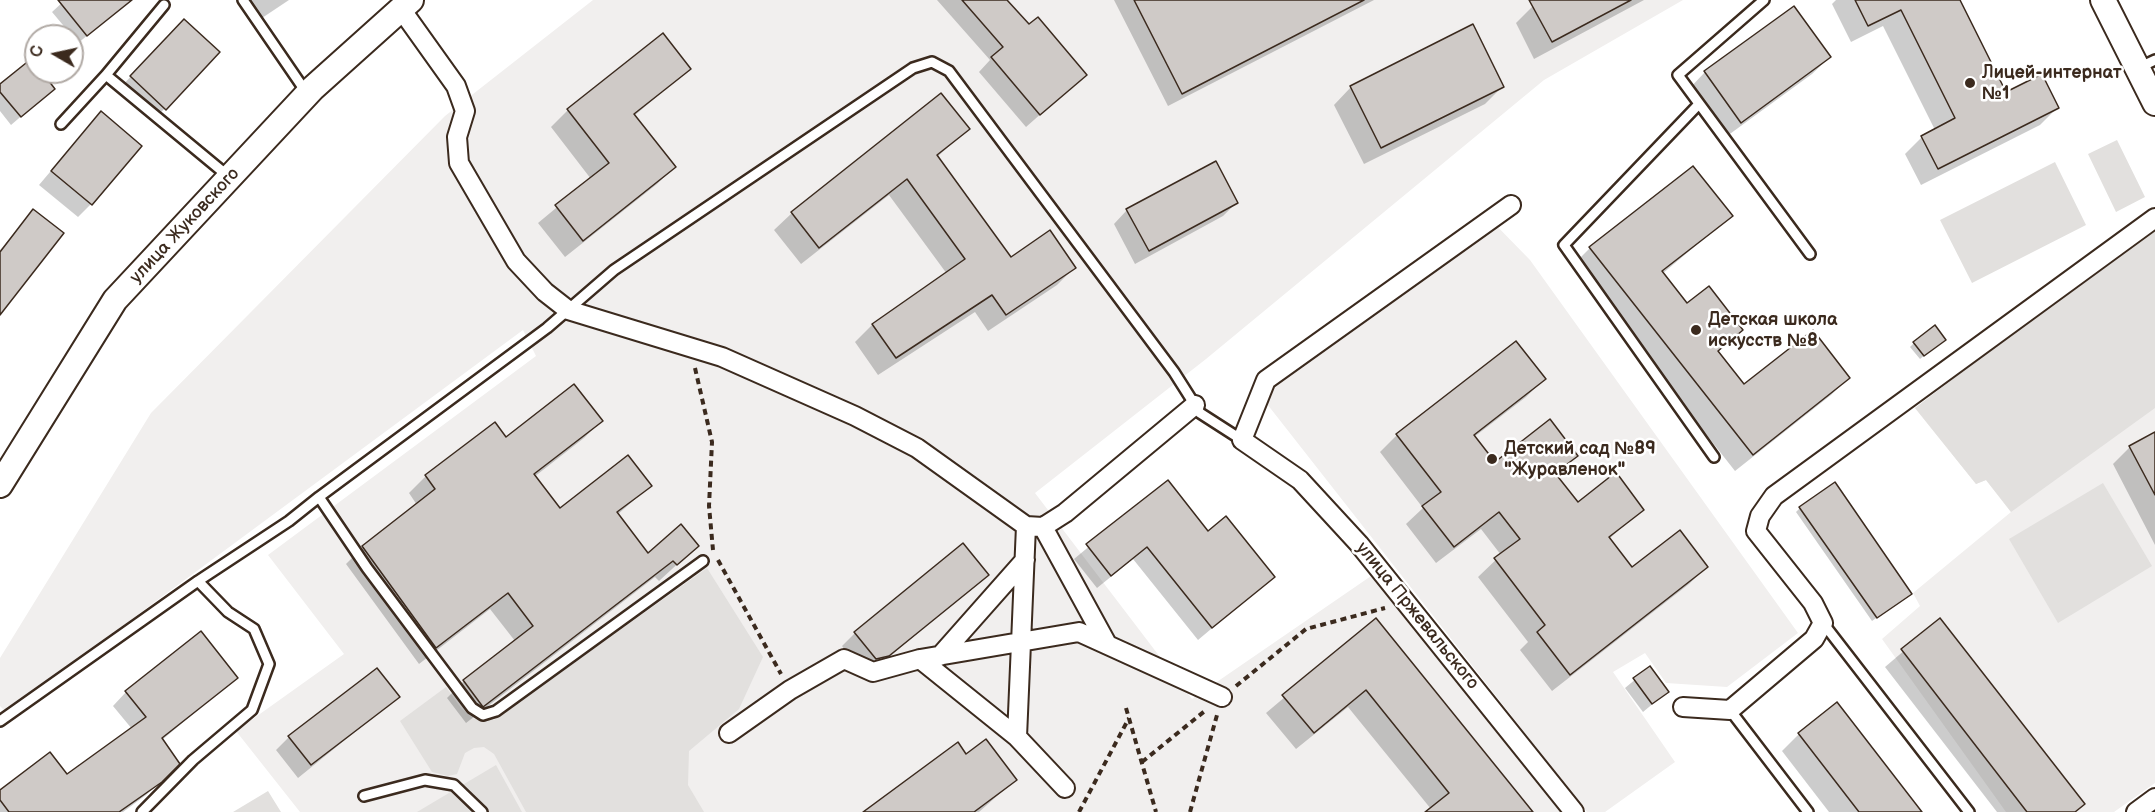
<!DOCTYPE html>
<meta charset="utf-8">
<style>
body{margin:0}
#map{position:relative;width:2155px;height:812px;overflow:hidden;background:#fff;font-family:"Balsamiq Sans",sans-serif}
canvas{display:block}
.north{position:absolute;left:24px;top:24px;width:60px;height:60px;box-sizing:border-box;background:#fff;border:2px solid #b1aaa5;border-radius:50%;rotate:279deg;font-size:16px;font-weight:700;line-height:24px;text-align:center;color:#3b2a1e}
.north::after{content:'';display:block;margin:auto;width:21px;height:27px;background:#3b2a1e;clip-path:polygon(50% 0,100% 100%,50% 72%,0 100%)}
</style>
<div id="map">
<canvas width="2155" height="812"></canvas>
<div class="north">С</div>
</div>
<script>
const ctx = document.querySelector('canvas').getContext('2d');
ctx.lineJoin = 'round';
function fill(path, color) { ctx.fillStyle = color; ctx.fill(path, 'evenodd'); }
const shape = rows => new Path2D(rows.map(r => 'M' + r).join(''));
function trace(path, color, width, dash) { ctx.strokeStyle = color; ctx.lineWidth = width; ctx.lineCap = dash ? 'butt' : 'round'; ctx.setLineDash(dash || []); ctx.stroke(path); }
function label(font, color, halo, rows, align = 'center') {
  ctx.font = font + ' "Balsamiq Sans",sans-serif'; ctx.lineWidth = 5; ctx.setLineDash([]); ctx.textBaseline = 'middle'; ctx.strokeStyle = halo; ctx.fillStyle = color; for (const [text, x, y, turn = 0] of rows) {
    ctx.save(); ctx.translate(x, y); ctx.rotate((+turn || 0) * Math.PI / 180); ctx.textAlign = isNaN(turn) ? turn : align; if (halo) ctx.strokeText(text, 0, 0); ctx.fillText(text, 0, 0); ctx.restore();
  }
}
const built = shape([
 [593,0,1683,0,1544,80,1206,359,1035,493,1192,699,1374,574,1560,812,300,812,236,731,344,654,268,555,536,356,523,330,6,712,0,706,0,658,151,413,445,116],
 [1489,218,1530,260,1798,633,1727,687,1666,683,1645,653,1613,672,1675,762,1605,812,1587,812,1260,395],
 [2155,228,2155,783,2114,812,2006,812,1882,639,1920,606,1913,593,2011,512,1986,480,1976,484,1915,408]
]);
const green = shape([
 [2117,140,2145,197,2116,212,2088,154],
 [2055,162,2086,225,1972,283,1940,220],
 [2152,227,2155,228,2155,408,2011,512,1986,480,1976,484,1915,408],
 [2103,483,2152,566,2058,623,2009,539],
 [707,568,763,657,739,709,689,751,688,785,704,812,526,812,494,754,484,747,474,748,465,753,457,774,448,776,432,772,400,721,446,687,461,708,474,719,494,720],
 [496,765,522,812,417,812],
 [268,791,281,812,233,812]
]);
const shadow = shape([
 [65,0,116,0,113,15,78,43,52,12],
 [237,0,289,0,253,24],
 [937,0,1005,0,1029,27,1085,75,1026,127,979,72,990,60],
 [1114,0,1374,0,1168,106],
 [1544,0,1644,0,1534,59,1516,23,1533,6],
 [1836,0,1958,0,2006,94,2057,108,2040,125,1921,185,1905,154,1922,137,1935,130,1883,26,1851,42,1832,4],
 [1794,8,1830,57,1812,74,1723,139,1688,90,1705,72],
 [171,34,165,108,152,122,118,90],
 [36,68,36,72,40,72,53,89,11,125,0,111,0,86],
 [689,69,634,116,674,167,657,184,565,257,538,223,591,179,551,127,568,110],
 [1503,86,1485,104,1364,164,1334,105,1351,87],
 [941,95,968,129,936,158,1011,259,1074,268,1057,285,988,331,975,312,878,375,855,342,872,325,947,274,889,195,801,264,774,230,792,213],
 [88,127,91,204,78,217,39,185],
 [1236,203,1223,216,1135,264,1114,224,1127,210],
 [33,211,0,312,0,250],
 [1731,216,1662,274,1687,306,1741,330,1717,353,1743,387,1848,378,1831,395,1735,471,1573,265,1590,248],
 [1914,343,1940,343,1920,359,1910,347],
 [1544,379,1526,397,1474,437,1495,464,1576,456,1555,476,1577,504,1642,509,1608,540,1631,569,1706,567,1689,584,1552,691,1520,650,1528,642,1478,577,1501,555,1481,529,1436,563,1406,524,1423,508,1380,452,1397,435],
 [601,421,584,438,534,477,560,510,650,486,617,515,648,555,697,546,659,581,655,577,466,723,447,698,464,681,515,641,490,609,419,664,346,564,363,547,417,505,409,493,426,476,506,439],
 [2155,434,2155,545,2113,464,2130,447],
 [1167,482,1208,533,1273,577,1198,640,1133,559,1097,588,1074,559],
 [1800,508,1906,597,1872,621,1796,512],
 [987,575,875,669,862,672,842,646,855,633],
 [1376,620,1521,812,1428,812,1431,809,1348,707,1296,749,1266,713],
 [1940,620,2083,804,2075,812,1997,812,1885,667],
 [1649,668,1667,692,1643,712,1625,688],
 [236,678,162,740,178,763,146,795,123,812,0,812,0,792,66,776,132,729,113,706,126,692],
 [398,697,298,778,276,750,289,737],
 [1799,734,1921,812,1829,812,1782,751],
 [966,756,1015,780,979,812,866,812]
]);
const building = shape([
 [58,0,132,0,87,36,58,0],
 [962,0,1007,0,1029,24,1038,17,1087,75,1040,115,991,57,1003,47,962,0],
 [1134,0,1364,0,1182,94,1134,0],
 [1529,0,1631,0,1552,42,1529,0],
 [1855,0,1960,0,2006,92,2042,74,2059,108,1938,169,1921,136,1955,118,1901,10,1868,26,1855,0],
 [1794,6,1831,57,1741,123,1704,71,1794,6],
 [184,19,220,52,166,110,130,76,184,19],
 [1473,24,1504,87,1381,148,1350,86,1473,24],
 [663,33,691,69,634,114,676,167,583,241,555,205,609,163,567,109,663,33],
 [31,59,36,65,36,72,42,72,55,89,21,117,0,92,0,84,31,59],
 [941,93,970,129,937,155,1011,257,1050,230,1076,268,1006,315,992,295,896,358,872,324,965,259,907,179,819,248,791,212,941,93],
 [101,111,142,146,92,205,51,171,101,111],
 [1216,161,1238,203,1149,251,1126,209,1216,161],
 [1693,166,1733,216,1662,271,1687,303,1709,286,1743,330,1718,351,1744,384,1813,330,1850,378,1753,455,1589,247,1693,166],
 [33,209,64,233,0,315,0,252,33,209],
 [1935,325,1946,340,1924,356,1913,342,1935,325],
 [1516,341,1546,379,1474,435,1495,462,1550,419,1578,456,1555,473,1578,502,1616,472,1644,510,1609,537,1632,567,1680,530,1708,567,1570,675,1537,632,1545,625,1494,558,1520,539,1499,512,1454,547,1422,506,1441,492,1396,434,1516,341],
 [574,384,603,421,534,474,560,508,628,455,652,486,617,512,648,553,681,524,699,546,677,565,673,561,483,707,463,680,533,626,508,593,436,648,362,546,435,489,425,475,495,422,506,437,574,384],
 [2155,432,2155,495,2129,446,2155,432],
 [1168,480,1208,531,1226,516,1275,577,1212,628,1147,547,1111,576,1086,544,1168,480],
 [1835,482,1912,594,1877,618,1799,507,1835,482],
 [963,543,989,575,889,656,876,659,854,632,963,543],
 [1376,618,1533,812,1425,812,1449,793,1366,690,1314,733,1282,695,1376,618],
 [1940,618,2085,804,2075,812,2027,812,1901,649,1940,618],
 [201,631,238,678,162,738,180,764,162,782,119,812,9,812,0,800,0,790,50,752,67,774,146,717,125,691,201,631],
 [1650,666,1669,692,1652,704,1633,678,1650,666],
 [377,668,400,697,311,765,288,736,377,668],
 [1837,702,1922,812,1859,812,1798,733,1837,702],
 [986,739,1017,780,974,812,863,812,958,742,966,754,986,739]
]);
const path = shape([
 [695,368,712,442,709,506,713,550],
 [718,560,781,674],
 [1236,686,1306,629,1385,608],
 [1126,708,1156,812],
 [1142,762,1206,710],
 [1079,812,1129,718],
 [1190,812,1217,715]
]);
const lane = shape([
 [243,0,306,92],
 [1764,0,1678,75,1810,254],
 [164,5,106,75,228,176],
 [2138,68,2155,60],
 [1699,104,1564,245,1714,457],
 [61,124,106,75],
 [319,497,547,328,614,270,913,68,932,62,949,71,1174,372,1200,413,1242,440],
 [198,581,289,521,319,497,367,568,472,708,483,715,496,711,703,561],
 [1823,623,1969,812],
 [1730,710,1808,812],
 [0,721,198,581,228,612,254,629,269,664,252,710,193,760,142,812],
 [364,796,425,780,454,785,482,812]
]);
const street = shape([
 [401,9,456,86,465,111,457,137,459,163,516,261,545,292,568,310,722,357,855,416,917,448,1026,526,1043,527,1065,513,1195,405],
 [1511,205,1266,380,1242,440,1300,480,1359,544,1574,812],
 [1026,526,1017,737,1065,788],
 [1043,527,1107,644],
 [940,656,1025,560],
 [920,659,1017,737],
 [1683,707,1730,710,1814,639,1823,623,1813,603,1756,531,1760,516,1774,496,2155,218],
 [729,733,790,690,844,659,873,672,920,659,1079,632,1222,697],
 [2136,812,2155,798]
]);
const secondary = shape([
 [2103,0,2155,103],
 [0,485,115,300,313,88,411,0]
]);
const markers = [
 [1970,83,6,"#3b2a1e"],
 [1696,330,6,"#3b2a1e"],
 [1492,459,6,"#3b2a1e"]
];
const poiNames = [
 ["Лицей-интернат",1982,73],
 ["№1",1982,94],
 ["Детская школа",1708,320],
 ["искусств №8",1708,341],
 ["Детский сад №89",1504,449],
 ["\"Журавленок\"",1504,470]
];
const streetNames = [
 ["улица Жуковского",185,226,-47],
 ["улица Пржевальского",1417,616,51]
];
fill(built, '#f1efee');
fill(green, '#e2e0de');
fill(shadow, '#0003');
fill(building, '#cfcac7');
trace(building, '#3b2a1e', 1.5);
trace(lane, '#3b2a1e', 14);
trace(street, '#3b2a1e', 22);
trace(secondary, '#3b2a1e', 28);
trace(path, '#3b2a1e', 4, [6, 4.5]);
trace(lane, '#fff', 9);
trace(street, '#fff', 18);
trace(secondary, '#fff', 24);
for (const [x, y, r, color] of markers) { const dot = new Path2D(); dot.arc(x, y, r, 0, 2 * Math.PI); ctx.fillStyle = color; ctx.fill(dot); trace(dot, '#fff', 2); }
label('bold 18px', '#3b2a1e', '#fff', poiNames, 'left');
label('18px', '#3b2a1e', '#fff', streetNames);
</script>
